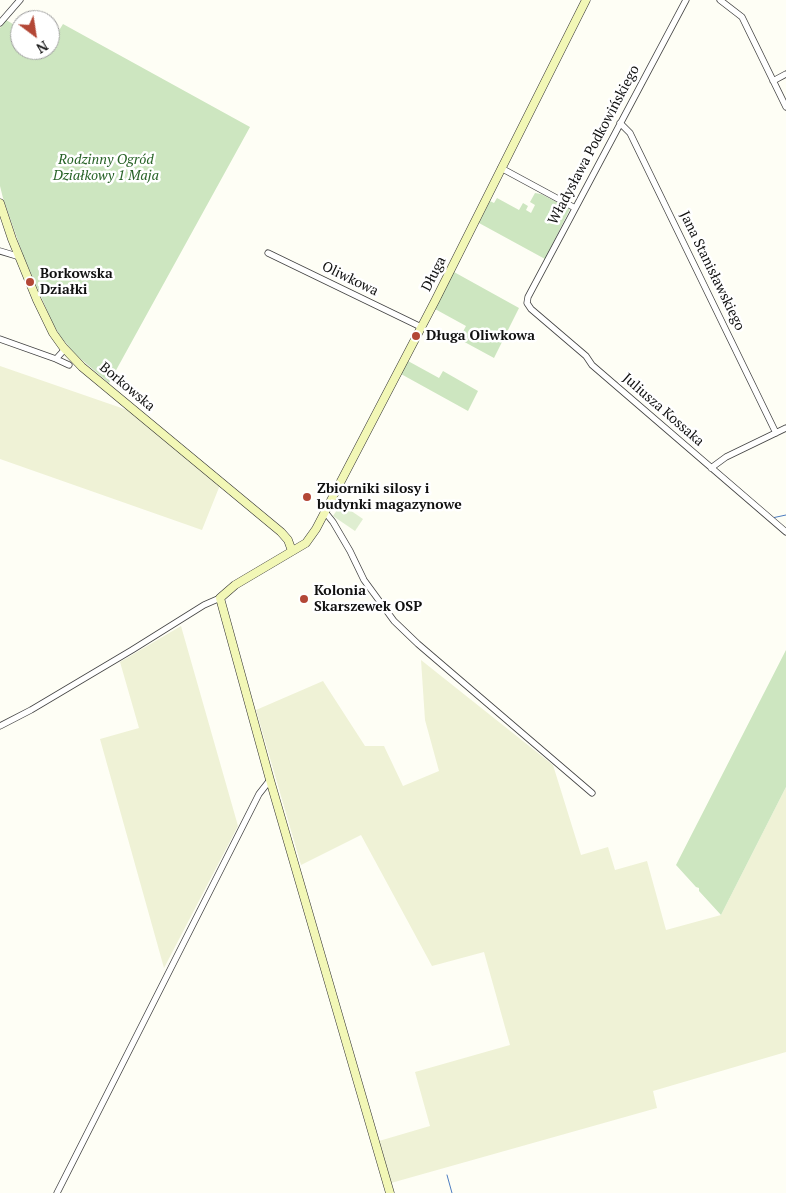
<!DOCTYPE html>
<meta charset="utf-8">
<style>
body{margin:0}
#map{position:relative;width:786px;height:1193px;overflow:hidden;background:#fefef5;font-family:"PT Serif",serif}
canvas{display:block}
.north{position:absolute;left:10px;top:10px;width:50px;height:50px;box-sizing:border-box;background:#fff;border:1px solid #9f9f9f;border-radius:50%;rotate:149deg;font-size:14px;font-weight:700;line-height:20px;text-align:center;color:#101010}
.north::after{content:'';display:block;margin:auto;width:18px;height:22px;background:#b34736;clip-path:polygon(50% 0,100% 100%,50% 72%,0 100%)}
</style>
<div id="map">
<canvas width="786" height="1193"></canvas>
<div class="north">N</div>
</div>
<script>
const ctx = document.querySelector('canvas').getContext('2d');
ctx.lineJoin = 'round';
function fill(path, color) { ctx.fillStyle = color; ctx.fill(path, 'evenodd'); }
const shape = rows => new Path2D(rows.map(r => 'M' + r).join(''));
function trace(path, color, width, dash) { ctx.strokeStyle = color; ctx.lineWidth = width; ctx.lineCap = dash ? 'butt' : 'round'; ctx.setLineDash(dash || []); ctx.stroke(path); }
function label(font, color, halo, rows, align = 'center') {
  ctx.font = font + ' "PT Serif",serif'; ctx.lineWidth = 5; ctx.setLineDash([]); ctx.textBaseline = 'middle'; ctx.strokeStyle = halo; ctx.fillStyle = color; for (const [text, x, y, turn = 0] of rows) {
    ctx.save(); ctx.translate(x, y); ctx.rotate((+turn || 0) * Math.PI / 180); ctx.textAlign = isNaN(turn) ? turn : align; if (halo) ctx.strokeText(text, 0, 0); ctx.fillText(text, 0, 0); ctx.restore();
  }
}
const farmland = shape([
 [0,366,133,412,220,485,202,530,0,459],
 [181,626,238,826,164,968,100,739,139,728,120,662],
 [421,660,553,765,581,855,608,847,615,870,647,861,666,930,721,915,786,787,786,1052,653,1091,657,1108,391,1183,379,1141,430,1126,415,1072,510,1045,484,952,432,966,361,835,301,865,256,710,323,681,365,746,384,746,403,786,439,771,425,720]
]);
const green = shape([
 [6,20,20,28,20,50,50,50,50,45,63,24,250,127,109,383,75,354,61,337,53,324,23,255,3,198,0,186,0,28],
 [535,193,541,194,570,209,545,259,479,223,490,201,494,203,497,198,519,210,523,203,528,206,526,210,531,213,535,205,530,202],
 [454,272,519,308,494,358,459,339,466,326,435,309],
 [408,361,439,378,443,371,478,391,468,411,401,374],
 [786,650,786,787,721,915,699,891,699,888,696,887,676,865]
]);
const pitch = shape([
 [341,504,363,519,355,531,333,516]
]);
const stream = shape([
 [772,518,786,515],
 [447,1175,452,1193]
]);
const street = shape([
 [686,0,560,237,528,297,527,303,531,309,586,356,592,365,786,532],
 [720,0,742,17,786,107],
 [0,23,20,0],
 [773,81,786,74],
 [620,123,630,133,776,433],
 [501,168,575,208],
 [0,251,20,257],
 [268,253,421,327],
 [0,339,56,359,65,349],
 [56,359,69,365],
 [711,468,726,457,786,428],
 [325,512,333,522,350,551,364,580,394,621,418,644,592,793],
 [0,726,31,710,132,650,204,605,220,598],
 [57,1193,259,794,270,780]
]);
const secondary = shape([
 [0,203,12,239,37,300,53,333,63,347,82,367,281,532,288,540,292,551],
 [390,1193,270,780,220,598,235,585,306,543,316,529,435,301,586,0]
]);
const markers = [
 [30,282,5,"#b34736"],
 [416,336,5,"#b34736"],
 [307,497,5,"#b34736"],
 [304,599,5,"#b34736"]
];
const streetNames = [
 ["Władysława Podkowińskiego",594,145,-62],
 ["Jana Stanisławskiego",712,271,64],
 ["Długa",434,274,-63],
 ["Oliwkowa",350,279,26],
 ["Borkowska",127,387,40],
 ["Juliusza Kossaka",663,410,41]
];
const parkNames = [
 ["Rodzinny Ogród",106,160],
 ["Działkowy 1 Maja",106,176]
];
const poiNames = [
 ["Borkowska",40,274],
 ["Działki",40,290],
 ["Długa Oliwkowa",426,336],
 ["Zbiorniki silosy i",317,489],
 ["budynki magazynowe",317,505],
 ["Kolonia",314,591],
 ["Skarszewek OSP",314,607]
];
fill(farmland, '#eff2d6');
fill(green, '#cde6c0');
fill(pitch, '#dfeed1');
trace(stream, '#4c7cc0', 1);
trace(street, '#434343', 7);
trace(secondary, '#323232', 9);
trace(street, '#fff', 5.5);
trace(secondary, '#f2f7b6', 8);
for (const [x, y, r, color] of markers) { const dot = new Path2D(); dot.arc(x, y, r, 0, 2 * Math.PI); ctx.fillStyle = color; ctx.fill(dot); trace(dot, '#fff', 2); }
label('14px', '#101010', '#fff', streetNames);
label('italic 14px', '#276226', '#fff', parkNames);
label('bold 14px', '#101010', '#fff', poiNames, 'left');
</script>
